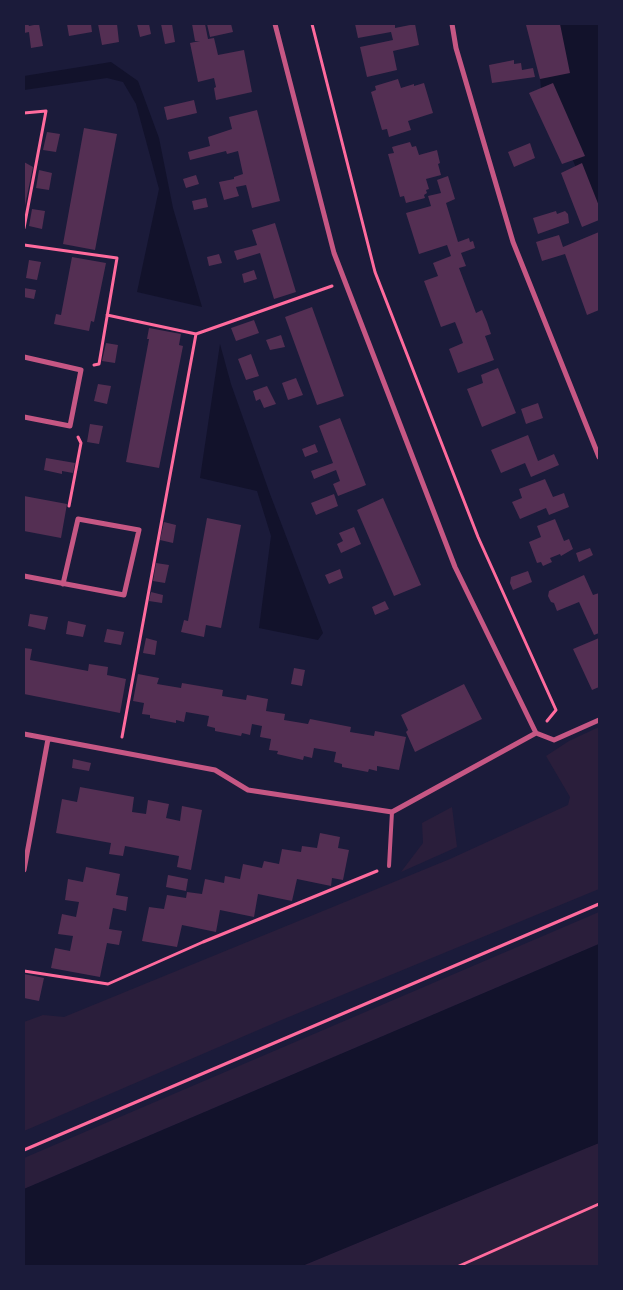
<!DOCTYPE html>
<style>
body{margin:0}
#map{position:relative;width:623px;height:1290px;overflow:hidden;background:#1b1b3a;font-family:"Titillium Web",sans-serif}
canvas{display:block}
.frame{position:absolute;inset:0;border:25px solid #1b1b3a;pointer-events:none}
</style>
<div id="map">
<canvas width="623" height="1290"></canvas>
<div class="frame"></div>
</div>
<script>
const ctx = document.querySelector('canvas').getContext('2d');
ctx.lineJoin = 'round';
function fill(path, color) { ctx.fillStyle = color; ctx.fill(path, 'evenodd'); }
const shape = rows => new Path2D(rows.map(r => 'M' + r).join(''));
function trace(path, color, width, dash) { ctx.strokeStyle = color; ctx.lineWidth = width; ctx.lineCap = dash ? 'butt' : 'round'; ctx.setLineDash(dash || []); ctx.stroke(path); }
const green = shape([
 [599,727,599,889,279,1021,24,1131,24,1022,43,1015,64,1017,450,859,568,805,570,797,546,756,569,741],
 [452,807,457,847,401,872,423,843,422,823],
 [599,912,599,944,24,1189,24,1158],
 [599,1143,599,1266,302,1266,579,1150]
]);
const water = shape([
 [535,24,599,24,599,226,597,215,541,88],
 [111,62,138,81,159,138,173,208,202,307,137,292,159,189,136,104,123,82,107,78,24,90,24,76],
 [220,344,231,384,270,494,323,633,318,640,259,628,271,536,257,491,200,478],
 [599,944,599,1143,302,1266,24,1266,24,1189]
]);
const building = shape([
 [24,24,28,24,29,26,39,24,43,46,31,48,29,32,24,33],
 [67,24,91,24,92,32,69,36],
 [98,24,117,24,119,42,102,45],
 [137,24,149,24,151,34,140,37],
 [161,24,172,24,175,42,165,44],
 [192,24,205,24,208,39,214,38,218,55,244,50,252,92,216,100,214,88,216,87,214,78,198,82,190,43,200,41,195,41],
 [207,24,231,24,233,32,210,37],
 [355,24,395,24,395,28,415,24,419,45,393,51,397,70,367,77,360,47,393,40,391,32,358,38],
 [531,24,560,24,570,73,540,79,526,25],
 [514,60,514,64,521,63,522,70,533,68,535,77,492,83,489,65],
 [398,79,401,88,414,84,414,86,424,83,433,113,408,121,411,130,389,137,387,129,382,130,371,92,376,90,375,86],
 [553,83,585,156,562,164,529,93],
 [194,100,197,113,167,120,164,107],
 [257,110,280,201,252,208,246,185,236,187,239,196,224,200,219,182,234,179,234,177,243,174,238,151,227,154,226,151,190,160,188,152,210,146,208,137,232,129,229,117],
 [84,128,117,134,95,250,63,244],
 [47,132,60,134,56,152,43,150],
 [410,142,412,147,416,146,419,155,437,150,440,163,438,164,441,175,426,179,429,189,426,190,427,193,424,195,425,198,406,203,404,196,400,197,388,154,394,153,392,147],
 [530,143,535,158,514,167,508,152],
 [24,162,33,167,25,206,24,206],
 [582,163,599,206,599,220,582,227,561,173],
 [39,170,52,173,49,190,36,188],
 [196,175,199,184,186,188,183,179],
 [448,176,455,199,446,203,458,242,469,238,470,242,473,241,475,248,461,253,466,266,459,268,476,313,482,310,487,322,491,334,485,336,494,360,458,373,449,349,463,343,459,332,455,322,441,327,424,281,438,276,433,263,451,256,447,245,419,254,406,213,431,206,428,196,441,193,437,180],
 [206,198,208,207,194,210,192,201],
 [32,209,45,211,42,229,29,226],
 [556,211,557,214,565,211,568,214,569,223,538,234,533,218],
 [275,223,296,292,274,299,260,253,237,260,234,251,257,245,252,230],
 [599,232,599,310,587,315,565,254,542,261,536,242,559,235,563,247],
 [219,254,222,263,209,266,207,257],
 [72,257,106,263,94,322,91,321,89,331,54,324,56,314,61,315],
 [29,260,41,262,37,280,26,278],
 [254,270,257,279,244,283,242,274],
 [24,288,36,290,34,299,24,297],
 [312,307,344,396,317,405,285,317],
 [254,320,259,333,236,341,231,328],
 [149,328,181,334,179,345,183,346,159,468,126,462,149,339,147,339],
 [281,335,285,347,270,350,266,340],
 [106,343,118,345,115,363,102,361],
 [251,354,259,376,246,380,238,359],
 [498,368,516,413,482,427,467,389,483,383,481,375],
 [296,378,303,395,288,400,282,383],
 [98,384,111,386,107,404,94,401],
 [267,386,276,404,264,408,260,399,256,401,253,391],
 [538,403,543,418,526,424,521,409],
 [340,418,366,485,338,496,333,484,340,481,336,470,314,479,311,471,333,463,319,426],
 [90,424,103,426,99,444,87,442],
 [528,435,538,461,554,454,559,465,531,477,525,463,501,473,491,450],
 [315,444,318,452,305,457,302,449],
 [46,458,75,463,73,473,62,471,62,474,44,470],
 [545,479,553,497,564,493,569,507,549,515,546,508,520,519,512,502,522,498,519,489],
 [334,494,338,506,316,515,311,503],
 [24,496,67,504,61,538,24,531],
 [383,498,421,585,394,596,357,510],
 [207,518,241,525,221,628,206,625,204,637,181,632,184,620,188,621],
 [555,519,564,541,569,539,573,549,561,556,560,554,550,558,552,562,543,566,541,562,537,563,529,542,541,537,537,526],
 [164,522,176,525,173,543,160,540],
 [354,527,361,544,341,553,337,544,343,541,339,533],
 [590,548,593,555,579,562,576,553],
 [156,563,169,565,165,583,153,581],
 [340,569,343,578,329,584,325,575],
 [528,571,532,582,513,590,510,583,511,577],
 [584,575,593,595,599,593,599,633,594,635,579,602,557,611,554,603,551,602,548,596,549,591],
 [151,592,163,595,162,603,149,601],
 [385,601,389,609,375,615,372,607],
 [30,614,48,617,45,630,28,626],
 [68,621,86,625,83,637,66,634],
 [107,629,124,632,121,645,104,642],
 [146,638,157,641,155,655,143,653],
 [599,638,599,687,592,690,573,649],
 [24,648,32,649,30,660,88,671,89,664,108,667,107,675,126,679,120,713,24,694],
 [294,668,305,670,302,686,291,684],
 [138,674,159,678,157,684,181,688,182,683,223,690,222,696,246,700,247,695,268,699,266,711,285,714,284,720,308,724,310,719,351,727,350,732,374,736,375,731,406,737,399,770,377,766,377,771,369,769,368,772,342,767,342,764,334,762,336,752,314,748,312,758,304,756,303,760,277,754,278,751,269,750,271,739,260,737,262,726,252,724,250,735,242,733,241,736,215,731,215,728,207,726,209,716,186,712,184,722,176,720,176,723,150,718,150,715,142,714,144,703,133,701],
 [464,684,482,719,415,752,406,732,408,730,401,715],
 [73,759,91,763,89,771,72,768],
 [80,787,134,797,132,812,146,814,148,800,169,804,166,818,180,821,182,806,202,810,191,870,177,867,179,856,125,846,123,856,109,854,111,843,56,833,62,799,77,802],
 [320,833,340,837,338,848,349,850,343,880,332,878,331,886,297,879,292,901,258,894,254,917,220,910,216,932,182,925,177,947,142,941,149,907,164,909,167,895,186,898,187,892,202,894,205,879,224,883,225,876,240,879,243,864,262,868,264,861,279,864,282,849,301,852,302,846,317,848],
 [86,867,120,874,116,895,128,897,126,911,113,908,109,929,122,931,119,945,107,943,100,977,51,968,55,948,70,951,73,936,58,934,62,914,76,917,79,902,65,900,68,879,83,882],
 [168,875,188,879,186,891,166,887],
 [24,974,44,978,39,1001,24,998]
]);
const path = shape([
 [312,24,375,272,478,537,556,710,547,721],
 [24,113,46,111,24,228],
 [24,245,117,258,99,364,94,365],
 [107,315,196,334,122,737],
 [196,334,332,286],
 [69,506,81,443,78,437],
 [24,971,108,984,203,942,377,871],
 [24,1150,599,904],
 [459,1266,599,1204]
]);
const service = shape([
 [389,866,392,812]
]);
const minor = shape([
 [275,24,334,253,455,567,536,733],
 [452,24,456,48,513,242,599,457],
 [24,357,81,370,70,426,24,417],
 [24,576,124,595,139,530,78,519,63,584],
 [536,733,554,740,599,720],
 [24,734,215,770,248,790,392,812,536,733],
 [24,870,48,739]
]);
fill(green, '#2a1e3b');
fill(water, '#12122b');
fill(building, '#542f53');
trace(path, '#ff6b9d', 3);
trace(service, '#c65784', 4);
trace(minor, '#c65784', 5);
</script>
